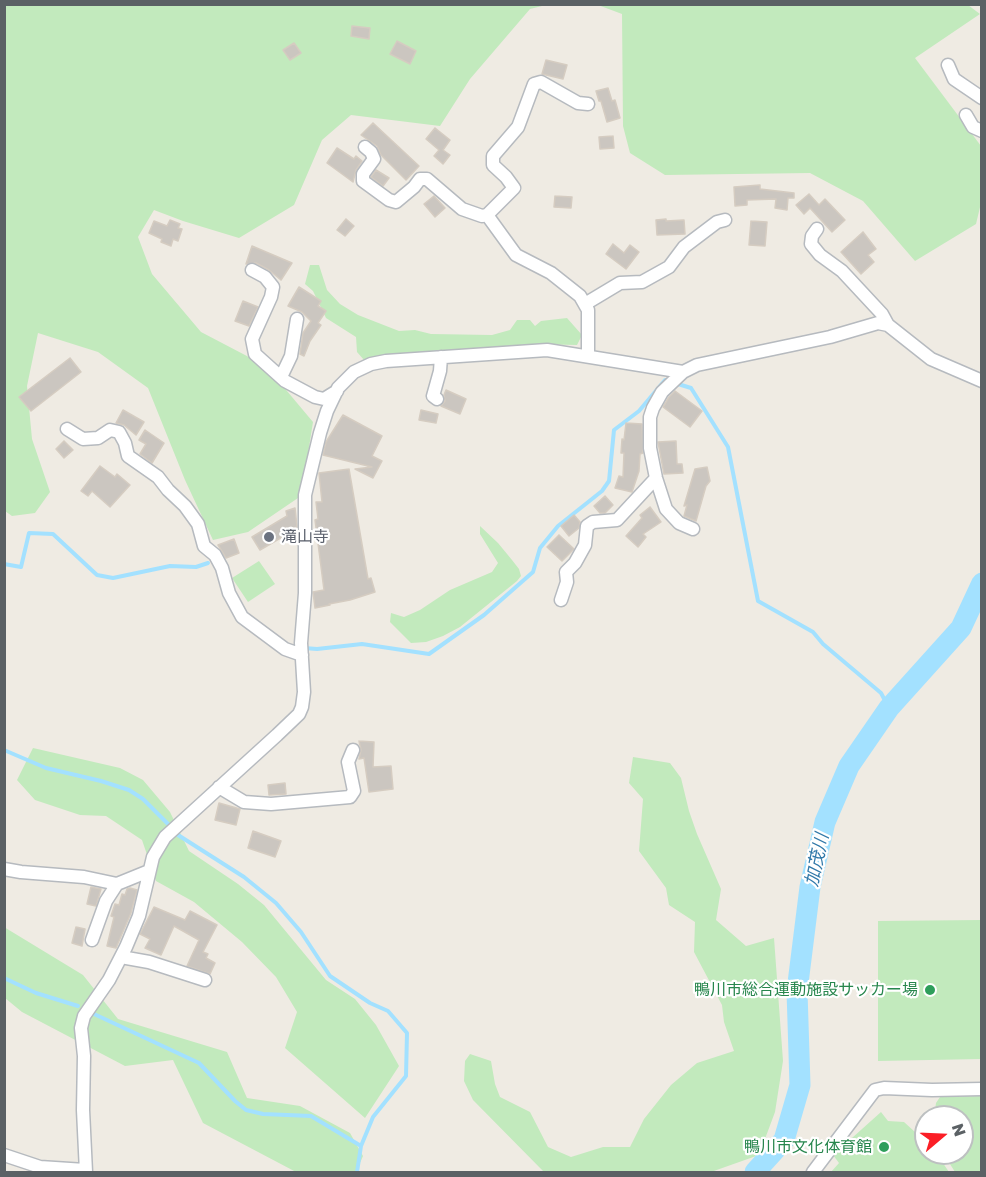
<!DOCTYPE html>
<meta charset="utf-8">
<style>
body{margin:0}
#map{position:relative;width:986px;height:1177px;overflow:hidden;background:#efebe3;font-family:"Golos Text",sans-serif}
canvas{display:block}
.frame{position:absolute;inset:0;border:6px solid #5b6165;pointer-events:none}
.north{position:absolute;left:914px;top:1105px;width:60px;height:60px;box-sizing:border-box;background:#fff;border:2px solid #bdc0c1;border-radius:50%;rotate:71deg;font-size:16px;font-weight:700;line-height:24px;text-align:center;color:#5b6165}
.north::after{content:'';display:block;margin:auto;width:21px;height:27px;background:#fb1e26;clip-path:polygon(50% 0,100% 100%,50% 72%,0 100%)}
</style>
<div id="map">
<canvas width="986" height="1177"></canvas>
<div class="frame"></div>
<div class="north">N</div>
</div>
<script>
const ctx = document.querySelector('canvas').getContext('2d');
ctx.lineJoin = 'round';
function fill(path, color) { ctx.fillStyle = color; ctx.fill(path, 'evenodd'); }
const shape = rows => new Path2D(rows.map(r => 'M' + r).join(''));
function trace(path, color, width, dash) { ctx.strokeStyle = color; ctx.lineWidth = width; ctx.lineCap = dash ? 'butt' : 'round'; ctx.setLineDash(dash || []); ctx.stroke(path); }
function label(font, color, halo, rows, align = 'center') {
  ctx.font = font + ' "Golos Text","Noto Sans JP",sans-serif'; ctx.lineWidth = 4.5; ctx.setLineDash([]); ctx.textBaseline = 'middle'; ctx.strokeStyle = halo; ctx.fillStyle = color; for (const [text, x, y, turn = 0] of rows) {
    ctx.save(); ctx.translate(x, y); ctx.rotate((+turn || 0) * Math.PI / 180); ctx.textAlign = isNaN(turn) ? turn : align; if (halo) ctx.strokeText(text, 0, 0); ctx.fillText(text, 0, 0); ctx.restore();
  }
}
const green = shape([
 [5,5,546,5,530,9,470,79,440,126,351,115,322,140,294,205,239,238,183,221,154,210,138,237,152,274,201,332,266,366,313,422,307,460,298,498,248,532,213,540,185,480,148,388,98,352,38,333,27,386,32,439,50,492,35,513,12,516,5,511],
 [598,5,968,5,980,14,915,58,981,146,981,203,976,224,915,261,863,201,810,173,665,175,630,153,623,126,622,14],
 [310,265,319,265,327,290,340,304,358,315,399,331,415,330,431,334,492,335,510,330,517,320,530,320,535,326,541,321,567,318,582,335,577,345,531,344,364,360,357,352,356,337,326,318,313,291,305,284],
 [480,526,498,543,512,560,519,569,521,576,517,581,460,627,443,636,426,642,411,643,390,622,391,613,404,617,420,610,450,590,492,572,498,563,480,534],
 [259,561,275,584,248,602,232,578],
 [33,748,120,768,143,780,170,812,189,851,238,884,264,905,326,980,355,999,376,1025,399,1066,365,1118,285,1048,297,1012,276,977,242,942,194,902,156,881,142,840,106,816,80,815,35,800,17,780],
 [633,757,670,763,681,778,689,811,697,834,721,889,716,920,746,946,774,938,783,1061,775,1112,759,1155,711,1172,544,1172,473,1100,464,1081,465,1061,470,1054,491,1061,495,1084,500,1097,530,1112,548,1147,571,1157,603,1147,630,1147,644,1119,671,1085,697,1063,734,1051,724,1022,722,1005,694,952,695,922,669,905,666,888,639,851,643,799,629,783],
 [981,920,981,1059,878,1061,878,921],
 [4,927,83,975,118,1019,227,1052,247,1098,300,1106,350,1133,363,1156,356,1172,296,1172,203,1123,173,1060,125,1066,22,1012,5,998],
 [981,1096,981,1172,955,1172,943,1153,962,1153,962,1117,934,1117,936,1103,940,1097],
 [881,1112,888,1121,904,1122,926,1142,926,1153,936,1153,949,1172,831,1172,839,1163,833,1155]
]);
const stream = shape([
 [4,564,21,567,29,533,53,534,97,575,113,578,170,566,196,567,208,563],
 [304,648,317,649,362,644,429,654,484,615,533,572,540,548,558,526,602,491,609,481,614,430,639,411,665,380,691,388,728,447,758,601,813,632,823,644,881,693,889,708],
 [4,750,46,768,101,781,129,790,143,799,169,825],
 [178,835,244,877,276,903,301,932,330,976,370,1003,388,1011,407,1033,406,1076,373,1117,361,1146,357,1172],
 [4,978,36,993,78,1006],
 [94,1014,199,1063,235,1101,246,1110,263,1114,311,1116,361,1146]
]);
const river = shape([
 [755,1172,784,1140,800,1085,797,991,810,887,825,822,849,766,889,708,961,628,982,583]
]);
const building = shape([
 [352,26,370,28,369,39,351,36,352,26],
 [397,41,416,51,410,64,390,54,397,41],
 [294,43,301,53,290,60,283,50,294,43],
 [546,60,567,65,563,79,542,74,546,60],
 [608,88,612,101,615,100,620,118,607,122,601,101,599,101,596,91,608,88],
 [373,123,419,166,406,180,381,155,377,146,361,135,373,123],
 [435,128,450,140,443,150,450,155,443,164,434,156,439,150,426,139,435,128],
 [613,136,614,148,600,149,599,137,613,136],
 [337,148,354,159,356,156,362,161,356,170,353,182,327,163,337,148],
 [376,170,389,178,383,186,371,177,376,170],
 [760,185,760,189,794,193,794,198,788,198,787,210,775,208,776,199,747,200,747,205,735,206,734,187,760,185],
 [809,194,819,205,825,199,845,220,832,232,810,208,804,214,796,205,809,194],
 [434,196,445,208,435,217,424,204,434,196],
 [555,196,572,197,571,208,554,207,555,196],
 [346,219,354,226,345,236,337,230,346,219],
 [666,219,666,221,684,220,685,234,657,235,656,220,666,219],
 [170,220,180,224,178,228,182,229,178,241,173,239,171,246,161,242,162,239,149,233,154,221,167,226,170,220],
 [751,221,767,222,765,246,749,245,751,221],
 [863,232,876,249,868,255,874,262,861,274,841,252,863,232],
 [613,244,624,253,630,245,639,252,626,269,606,254,613,244],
 [252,246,292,263,281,280,269,270,256,263,246,264,252,246],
 [299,287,321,301,318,306,326,311,318,323,321,325,310,341,304,356,300,354,303,333,311,321,302,312,288,306,299,287],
 [243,301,258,307,249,326,235,321,243,301],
 [70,358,81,372,31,411,19,397,70,358],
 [446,390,466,399,460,414,441,406,445,401,444,395,446,390],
 [675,391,702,411,690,427,663,407,669,397,675,391],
 [123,410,144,422,136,435,124,425,116,423,123,410],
 [421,410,438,414,436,423,419,420,421,410],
 [343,415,382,436,372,456,382,461,373,478,355,469,372,467,323,455,326,442,343,415],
 [626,423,642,424,643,453,640,454,639,471,632,492,615,488,619,476,623,477,624,453,621,453,622,439,624,440,626,423],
 [145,430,164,443,152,463,140,454,146,444,139,440,145,430],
 [64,441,73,450,64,458,56,449,64,441],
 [676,441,677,464,682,464,683,473,664,474,658,442,676,441],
 [100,466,115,477,117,474,130,485,110,507,92,491,88,496,81,491,100,466],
 [707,467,710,481,706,486,696,521,684,516,687,505,684,506,695,469,707,467],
 [349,469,368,579,371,578,375,592,350,600,329,604,330,605,315,608,313,592,324,590,315,520,318,519,316,502,322,502,319,473,349,469],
 [605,496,613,505,605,513,600,513,594,506,605,496],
 [650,507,661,522,643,534,646,537,638,547,626,536,642,518,640,515,650,507],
 [295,508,297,527,282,532,284,536,260,550,252,537,287,516,286,511,295,508],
 [574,515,580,522,579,528,569,536,561,526,574,515],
 [559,535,574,549,562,561,547,547,559,535],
 [234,539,239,553,226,558,218,545,234,539],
 [359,741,374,742,373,767,391,766,393,789,369,792,364,758,359,759,361,750,359,741],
 [285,783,286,794,269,795,268,785,285,783],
 [219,803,240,809,236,825,215,820,219,803],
 [253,831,281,841,275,857,248,848,253,831],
 [91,887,101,889,96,906,87,904,91,887],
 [130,888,137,890,131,913,116,948,107,946,114,917,111,916,115,904,119,905,122,894,125,895,127,889,130,888],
 [154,907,185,920,190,911,217,925,203,952,208,954,206,958,215,963,210,974,187,966,199,940,174,926,161,955,145,948,150,939,140,934,154,907],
 [76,927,85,929,82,946,72,943,76,927]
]);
const minor = shape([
 [948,65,954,79,982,98],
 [966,115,973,127,982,131],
 [365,147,371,152,374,159,363,174,363,181,389,200,396,202,414,187,420,179,427,179,462,209,482,216,487,215,516,255,551,273,580,296,588,310,588,356],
 [487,215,514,188,506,177,493,165,493,156,518,127,534,84,541,82,578,103,588,104],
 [817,229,812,236,811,244,820,255,842,271,882,314,888,325],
 [252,270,265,277,273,287,271,297,252,339,255,354,285,381,315,397,324,399,337,391],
 [585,304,620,283,642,282,669,267,684,247,717,222,725,220],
 [683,372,662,392,653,408,650,417,650,448,656,478,666,509,679,523,693,529],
 [281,377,291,356,297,319],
 [437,399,433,396,440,371,441,357],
 [67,429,83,439,98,438,110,430,119,432,125,443,128,456,158,477,168,490,185,506,198,524,204,546,215,555,222,568,229,593,242,617,285,649,302,655],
 [561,600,567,582,566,572,575,563,585,545,587,526,593,522,617,520,656,478],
 [219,787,244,802,271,804,350,797,354,791,348,762,353,750],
 [4,869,21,872,84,877,117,884],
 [92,940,106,901,117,884,149,871],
 [121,957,149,962,205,980],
 [4,1155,40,1167,85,1170],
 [86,1172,83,1110,84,1056,81,1028,84,1016,109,980,126,947,139,916,153,857,165,837,277,735,299,714,302,707,304,692,301,643,305,593,305,495,320,433,327,411,338,388,354,372,371,364,386,361,547,350,683,372,697,365,830,337,878,323,888,325,931,359,982,381],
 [813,1172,875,1090,884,1088,932,1090,982,1089]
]);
const markers = [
 [269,537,6,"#6b7280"],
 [930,990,6,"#2e9e5b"],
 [884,1147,6,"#2e9e5b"]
];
const worshipNames = [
 ["滝山寺",281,537]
];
const leisureNames = [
 ["鴨川市総合運動施設サッカー場",918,990],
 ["鴨川市文化体育館",872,1147]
];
const waterNames = [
 ["加茂川",817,860,-78]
];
fill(green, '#c2eabd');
trace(stream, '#a3e1ff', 4);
trace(river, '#a3e1ff', 21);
fill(building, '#cbc6c0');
trace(building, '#d5ccc1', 1.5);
trace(minor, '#b6babf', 15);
trace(minor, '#fff', 12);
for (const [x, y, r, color] of markers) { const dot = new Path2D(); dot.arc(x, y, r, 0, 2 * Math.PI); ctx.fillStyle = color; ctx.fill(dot); trace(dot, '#fff', 2); }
label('16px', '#5b616d', '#fff', worshipNames, 'left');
label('16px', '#27864d', '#fff', leisureNames, 'right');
label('italic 18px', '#3179a9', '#fff', waterNames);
</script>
